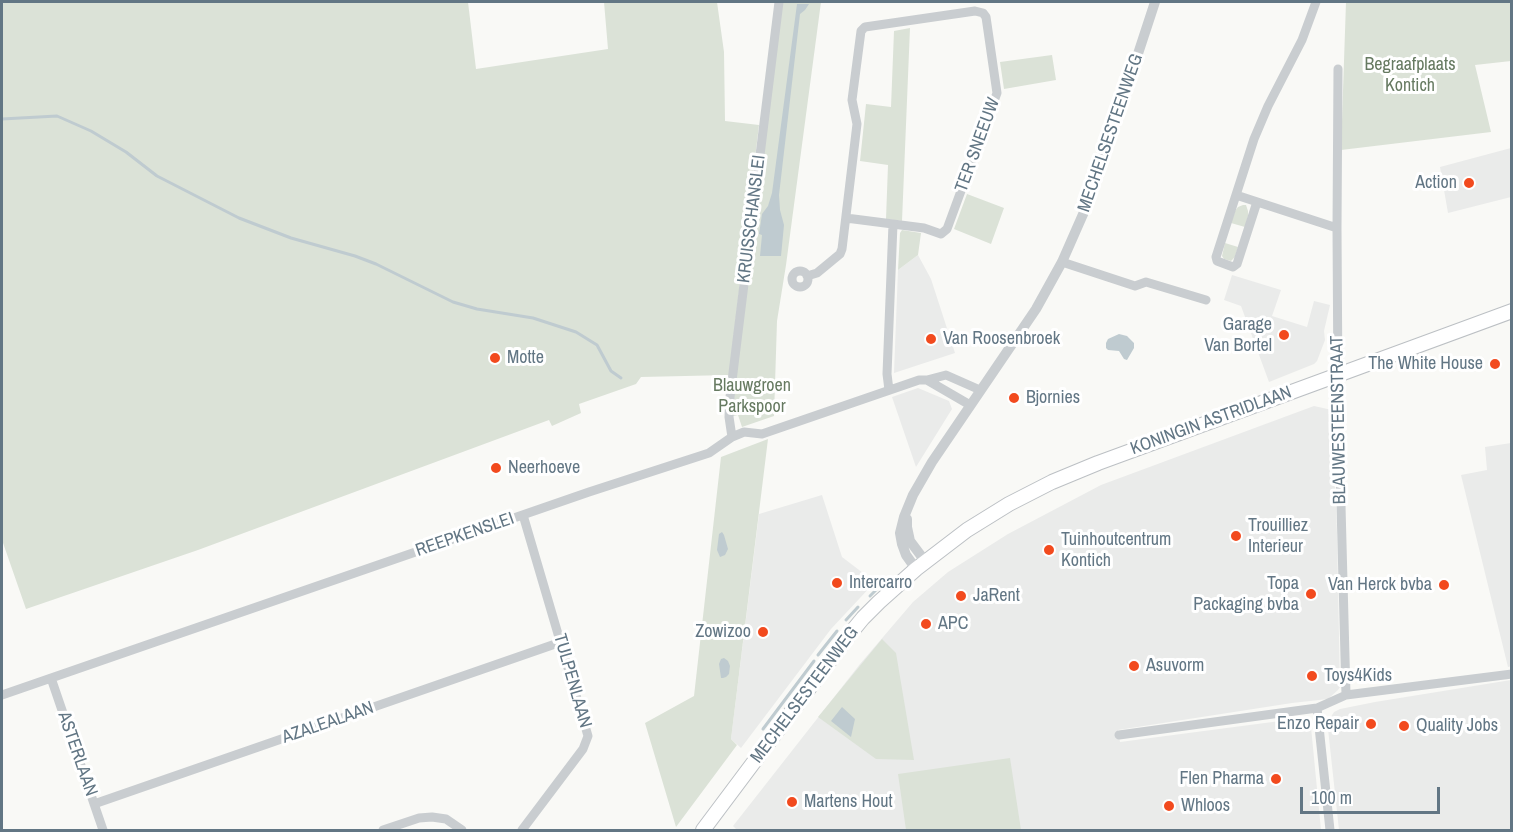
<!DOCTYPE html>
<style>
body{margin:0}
#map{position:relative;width:1513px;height:832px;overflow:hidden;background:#f9f9f6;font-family:"Archivo Narrow",sans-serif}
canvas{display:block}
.frame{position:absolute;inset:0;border:3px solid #627684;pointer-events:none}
.scale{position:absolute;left:1300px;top:787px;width:140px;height:27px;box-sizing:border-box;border:3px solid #627684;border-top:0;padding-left:8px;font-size:18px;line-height:21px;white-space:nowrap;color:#627684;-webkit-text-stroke:4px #fff;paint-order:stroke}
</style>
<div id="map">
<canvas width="1513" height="832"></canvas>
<div class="frame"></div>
<div class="scale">100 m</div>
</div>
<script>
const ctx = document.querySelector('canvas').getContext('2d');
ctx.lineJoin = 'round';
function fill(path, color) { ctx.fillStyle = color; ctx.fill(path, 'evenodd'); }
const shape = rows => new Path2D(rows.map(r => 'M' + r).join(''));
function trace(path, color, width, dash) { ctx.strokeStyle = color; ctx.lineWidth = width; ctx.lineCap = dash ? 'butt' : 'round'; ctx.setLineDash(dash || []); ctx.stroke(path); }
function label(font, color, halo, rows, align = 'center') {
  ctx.font = font + ' "Archivo Narrow",sans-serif'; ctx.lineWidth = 6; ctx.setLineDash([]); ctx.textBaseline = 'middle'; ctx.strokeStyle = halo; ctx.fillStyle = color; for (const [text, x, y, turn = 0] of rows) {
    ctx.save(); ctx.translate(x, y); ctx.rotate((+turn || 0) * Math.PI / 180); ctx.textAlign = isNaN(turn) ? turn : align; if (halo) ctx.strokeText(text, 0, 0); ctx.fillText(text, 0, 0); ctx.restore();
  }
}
const built = shape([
 [1511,148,1511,197,1448,213,1440,167],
 [918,255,931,279,955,353,894,373,898,270],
 [1232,275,1281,290,1272,316,1307,327,1314,301,1330,305,1324,331,1325,340,1317,361,1314,364,1269,382,1241,306,1224,300],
 [918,388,949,401,952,409,916,467,892,397],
 [1314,406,1332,410,1337,533,1340,687,1338,690,1328,699,1292,703,1118,730,1120,742,1303,718,1306,719,1311,727,1321,830,737,830,733,826,860,664,913,602,948,572,1008,534,1101,485],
 [1511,443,1512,666,1508,667,1461,475,1487,470,1485,447],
 [822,495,842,557,863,573,874,583,831,629,741,748,731,739,759,514],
 [1511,680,1511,830,1339,830,1328,729,1329,720,1334,712,1340,709,1375,702]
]);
const green = shape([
 [2,2,468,2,476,69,608,49,604,2,717,2,724,52,725,121,759,125,729,375,641,377,636,384,579,404,581,413,552,426,549,420,198,550,26,609,2,540],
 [780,2,821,2,786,265,777,321,774,416,742,427,738,415,729,417],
 [1346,2,1511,2,1511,61,1475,65,1491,132,1341,150],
 [910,28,902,221,886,219,888,165,860,161,866,104,891,107,894,31],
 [1052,55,1056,80,1004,89,1000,62],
 [967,194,1004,208,991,244,954,229],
 [1243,205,1246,205,1248,211,1248,216,1245,227,1231,223,1235,211,1238,207],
 [902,230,921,233,918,255,898,270,900,233],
 [1225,243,1238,247,1235,257,1231,261,1224,259,1222,256],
 [768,439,731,739,737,745,676,827,645,723,694,696,721,457],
 [882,639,896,653,914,760,876,759,818,717],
 [1010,758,1021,830,906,830,898,774]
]);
const water = shape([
 [797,4,809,4,805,10,800,14,779,195,780,210,784,225,781,256,760,256,762,235,759,234,762,214,768,206,772,193],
 [1119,334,1127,336,1134,343,1134,348,1127,360,1124,359,1119,351,1108,350,1106,348,1106,343,1108,339],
 [722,532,724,535,728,549,725,555,720,557,717,550,719,534],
 [724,658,728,661,730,666,729,674,726,677,723,678,721,678,719,664,721,659],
 [842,707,855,719,851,737,831,721]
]);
const stream = shape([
 [2,119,57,116,91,131,126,152,157,176,239,218,291,238,355,256,376,264,453,302,477,309,533,318,576,332,597,345,611,371,621,378],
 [870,596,885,581],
 [846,620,858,607],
 [818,655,837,631],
 [763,729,814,661]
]);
const minor = shape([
 [1236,195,1337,228,1338,392,1346,695],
 [1257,202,1237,264,1233,267,1217,261,1216,257,1254,139,1268,106,1302,40,1316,2],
 [1337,228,1338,69],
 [1062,262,1135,286,1146,282,1206,300],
 '792 279a8 8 0 1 1 16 0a8 8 0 1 1-16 0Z',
 [807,276,817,273,840,254,842,249,857,124,852,100,861,31,865,27,975,11,983,13,986,17,997,93,947,229,941,234,924,228,846,218],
 [927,380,970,405],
 [889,390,887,374,893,224],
 [732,437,729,417,730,397,779,2],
 [51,678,103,830],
 [2,695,589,492,709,453,732,437,744,432,762,434,919,380,927,380,946,375,980,390],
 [1317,708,1330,830],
 [1119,735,1317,708,1346,695,1512,674],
 [94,804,561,642],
 [383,830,419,818,432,817,446,819,462,830],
 [522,830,583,749,588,736,523,515]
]);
const tertiary = shape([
 [907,519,907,527,910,541,925,561],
 [916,569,906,555,902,544,900,533,904,517,913,495,932,462,1036,309,1062,262,1084,212,1134,66,1155,2]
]);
const primary = shape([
 [703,830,849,635,863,618,879,602,916,569,967,530,1009,504,1052,482,1098,463,1512,311]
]);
const markers = [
 [1469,183,6,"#f24a1e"],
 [1284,335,6,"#f24a1e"],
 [931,339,6,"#f24a1e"],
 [495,358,6,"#f24a1e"],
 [1495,364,6,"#f24a1e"],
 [1014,398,6,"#f24a1e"],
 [496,468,6,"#f24a1e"],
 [1236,536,6,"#f24a1e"],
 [1049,550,6,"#f24a1e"],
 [837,583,6,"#f24a1e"],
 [1444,585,6,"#f24a1e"],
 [1311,594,6,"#f24a1e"],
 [961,596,6,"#f24a1e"],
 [926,624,6,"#f24a1e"],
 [763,632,6,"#f24a1e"],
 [1134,666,6,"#f24a1e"],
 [1312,676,6,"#f24a1e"],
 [1371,724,6,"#f24a1e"],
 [1404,726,6,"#f24a1e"],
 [1276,779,6,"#f24a1e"],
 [792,802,6,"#f24a1e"],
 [1169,806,6,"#f24a1e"]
];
const parkNames = [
 ["Begraafplaats",1410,65],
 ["Kontich",1410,86],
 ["Blauwgroen",752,386],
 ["Parkspoor",752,407]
];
const streetNames = [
 ["MECHELSESTEENWEG",1111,133,-71],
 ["TER SNEEUW",978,145,-70],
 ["KRUISSCHANSLEI",752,219,-83],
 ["BLAUWESTEENSTRAAT",1339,420,-91],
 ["KONINGIN ASTRIDLAAN",1211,421,-20],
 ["REEPKENSLEI",465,535,-19],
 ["TULPENLAAN",572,681,74],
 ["MECHELSESTEENWEG",805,695,-53],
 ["AZALEALAAN",328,723,-19],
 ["ASTERLAAN",77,754,71]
];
const poiNames = [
 ["Action",1457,183,"right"],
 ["Garage",1272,325,"right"],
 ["Van Bortel",1272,346,"right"],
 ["Van Roosenbroek",943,339],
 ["Motte",507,358],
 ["The White House",1483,364,"right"],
 ["Bjornies",1026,398],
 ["Neerhoeve",508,468],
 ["Trouilliez",1248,526],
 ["Interieur",1248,547],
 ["Tuinhoutcentrum",1061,540],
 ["Kontich",1061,561],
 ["Intercarro",849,583],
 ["Topa",1299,584,"right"],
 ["Packaging bvba",1299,605,"right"],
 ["Van Herck bvba",1432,585,"right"],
 ["JaRent",973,596],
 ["APC",938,624],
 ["Zowizoo",751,632,"right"],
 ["Asuvorm",1146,666],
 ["Toys4Kids",1324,676],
 ["Enzo Repair",1359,724,"right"],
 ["Quality Jobs",1416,726],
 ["Flen Pharma",1264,779,"right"],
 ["Martens Hout",804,802],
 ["Whloos",1181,806]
];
fill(built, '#eaebea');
fill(green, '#dbe2d7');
fill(water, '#bfcbd0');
trace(stream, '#bfcbd0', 3);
trace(primary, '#bcc0c4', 16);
trace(minor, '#c9cdd0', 9);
trace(tertiary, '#c9cdd0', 10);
trace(primary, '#fff', 14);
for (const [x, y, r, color] of markers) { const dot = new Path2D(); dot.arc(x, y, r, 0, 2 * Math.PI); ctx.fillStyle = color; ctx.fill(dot); trace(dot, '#fff', 2); }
label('18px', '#667a61', '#fff', parkNames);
label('18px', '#627684', '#fff', streetNames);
label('18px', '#627684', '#fff', poiNames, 'left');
</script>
